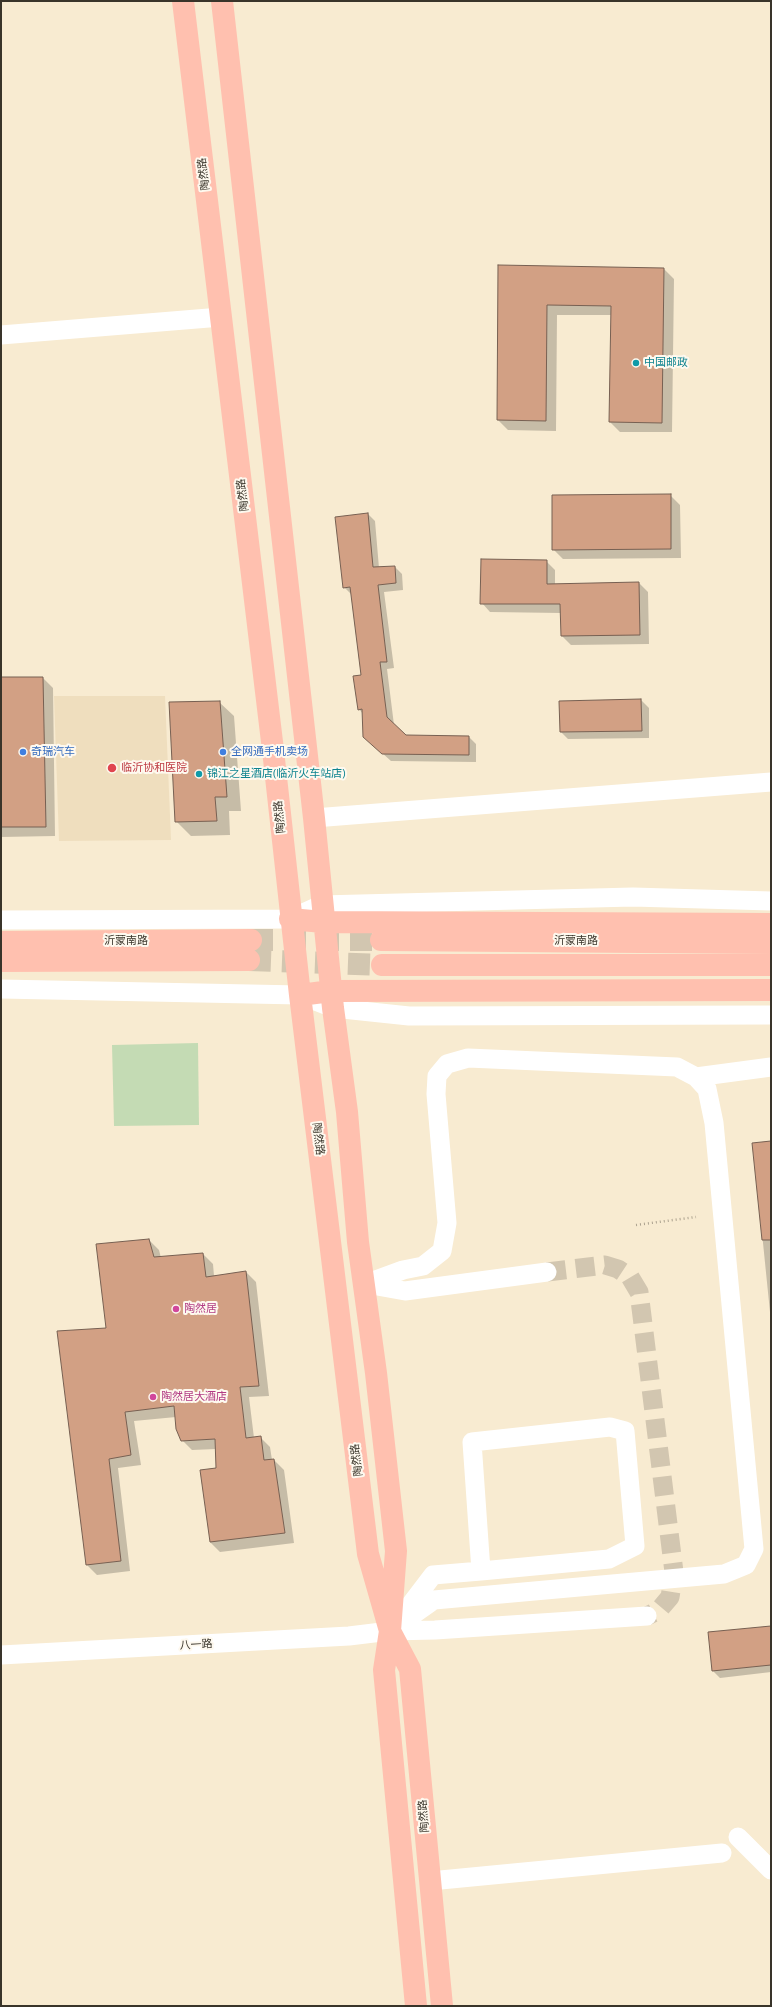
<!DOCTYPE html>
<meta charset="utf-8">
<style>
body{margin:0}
#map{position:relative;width:772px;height:2007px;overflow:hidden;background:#f8ebd1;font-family:"Open Sans",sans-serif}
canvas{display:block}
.frame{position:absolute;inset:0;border:2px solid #39342a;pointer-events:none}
</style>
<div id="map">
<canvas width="772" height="2007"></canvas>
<div class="frame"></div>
</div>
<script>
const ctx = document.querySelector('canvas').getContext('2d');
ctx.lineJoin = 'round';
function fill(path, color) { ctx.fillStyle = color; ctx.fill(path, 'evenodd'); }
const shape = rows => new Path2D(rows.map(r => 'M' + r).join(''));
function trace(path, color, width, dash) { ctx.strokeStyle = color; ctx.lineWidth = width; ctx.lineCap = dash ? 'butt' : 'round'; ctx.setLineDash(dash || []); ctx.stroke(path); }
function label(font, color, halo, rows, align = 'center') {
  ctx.font = font + ' "Open Sans","Noto Sans SC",sans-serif'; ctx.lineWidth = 4; ctx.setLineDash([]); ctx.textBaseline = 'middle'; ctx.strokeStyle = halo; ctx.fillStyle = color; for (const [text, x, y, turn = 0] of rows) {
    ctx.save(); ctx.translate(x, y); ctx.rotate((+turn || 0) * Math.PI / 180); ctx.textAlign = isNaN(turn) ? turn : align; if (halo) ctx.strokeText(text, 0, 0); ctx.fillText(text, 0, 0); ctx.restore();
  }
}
const built = shape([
 [54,696,165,696,171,840,59,841]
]);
const green = shape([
 [198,1043,199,1125,114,1126,112,1045]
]);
const shadow = shape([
 [499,266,664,269,674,279,672,432,620,432,610,422,612,315,557,315,556,431,508,430,498,420],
 [670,495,680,505,681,558,563,559,553,549],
 [368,514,375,521,379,568,395,567,402,574,403,590,384,592,394,668,387,669,394,725,406,736,469,737,476,744,476,762,391,761,372,744,363,714,359,709,362,676,351,594,344,587],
 [546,561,555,570,555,585,639,583,648,592,649,644,571,645,562,636,561,613,490,612,482,603],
 [1,678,43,678,53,688,55,836,1,837],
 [641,700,649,708,649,738,568,739,561,732],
 [219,702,234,716,241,811,229,811,230,835,191,836,176,821],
 [771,1142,771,1322,753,1144],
 [149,1240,159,1250,161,1258,203,1254,213,1264,214,1276,246,1272,256,1282,269,1396,249,1397,254,1438,260,1437,270,1447,272,1460,274,1460,284,1470,294,1543,220,1552,210,1542,217,1469,216,1449,192,1450,182,1440,176,1417,134,1421,141,1465,118,1468,130,1571,97,1575,87,1565,107,1329],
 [771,1627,771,1672,720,1678,713,1671]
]);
const building = shape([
 [498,265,664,268,662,423,609,422,611,306,547,305,546,421,497,420,498,265],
 [671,494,671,549,552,550,552,495,671,494],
 [368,513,373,567,395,566,396,583,378,585,387,662,380,662,387,717,406,735,469,736,469,755,382,754,363,737,362,709,358,710,353,676,361,675,350,587,343,588,335,517,368,513],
 [481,559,547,560,547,584,639,582,640,635,561,636,560,604,480,604,481,559],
 [1,677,43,677,46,827,1,827,1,677],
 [641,699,642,731,560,732,559,701,641,699],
 [220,701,227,797,215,797,217,821,175,822,169,702,220,701],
 [771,1141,771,1240,762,1240,752,1143,771,1141],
 [149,1239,154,1257,203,1253,206,1277,246,1271,259,1386,240,1387,246,1438,261,1436,264,1460,274,1459,285,1533,210,1542,200,1470,216,1468,215,1439,181,1441,176,1429,174,1406,125,1412,131,1455,109,1459,121,1561,86,1565,57,1331,106,1328,96,1244,149,1239],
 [771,1626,771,1665,712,1671,708,1632,771,1626]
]);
const minorTunnel = shape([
 [547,1272,605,1265,618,1269,630,1277,639,1292,674,1572,670,1597,659,1610,647,1616]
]);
const majorTunnel = shape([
 [251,940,381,940],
 [249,960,382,965]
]);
const path = shape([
 [636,1225,696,1217]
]);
const minor = shape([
 [1,335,221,317],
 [314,818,771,782],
 [1,920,290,919,321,905,633,897,771,901],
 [1,989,300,995,333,1008,409,1016,771,1015],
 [696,1077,771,1067],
 [365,1284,403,1270,423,1266,442,1251,447,1223,436,1094,437,1076,447,1064,468,1058,677,1067,696,1077,707,1089,714,1123,754,1549,746,1565,724,1574,434,1600,390,1631],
 [366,1284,405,1291,547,1272],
 [401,1617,433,1575,481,1571,609,1559,635,1546,625,1431,610,1427,472,1442,481,1571],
 [1,1655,349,1636,390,1631,435,1630,647,1616],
 [738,1837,771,1870],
 [430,1881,722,1853]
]);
const major = shape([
 [183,1,273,750,300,995,368,1554,390,1631,410,1669,442,2006],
 [222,1,314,818,333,1008,347,1112,358,1242,376,1373,396,1551,390,1631,384,1670,416,2006],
 [290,919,323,922,771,924],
 [381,940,771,943],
 [1,942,251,940],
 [1,961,249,960],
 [382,965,771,965],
 [300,995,331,991,771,990]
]);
const markers = [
 [636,363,4,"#0f9aa8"],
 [23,752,4,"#3f7fe0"],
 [223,752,4,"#3f7fe0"],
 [112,768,5,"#e0444e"],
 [199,774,4,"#0f9aa8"],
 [176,1309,4,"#d1479c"],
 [153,1397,4,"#d1479c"]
];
const streetNames = [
 ["陶然路",204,174,-97],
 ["陶然路",243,495,-97],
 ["陶然路",280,817,-96],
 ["沂蒙南路",126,941],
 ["沂蒙南路",576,941],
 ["陶然路",318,1139,83],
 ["陶然路",357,1460,-97],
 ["八一路",196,1645,-3],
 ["陶然路",424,1816,-95]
];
const cultureNames = [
 ["中国邮政",644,363],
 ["锦江之星酒店(临沂火车站店)",207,774]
];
const shopNames = [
 ["奇瑞汽车",31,752],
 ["全网通手机卖场",231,752]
];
const healthNames = [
 ["临沂协和医院",121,768]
];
const hotelNames = [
 ["陶然居",184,1309],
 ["陶然居大酒店",161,1397]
];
fill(built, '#efdebe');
fill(green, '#c4dbb4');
fill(shadow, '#0003');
fill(building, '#d2a084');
trace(building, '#776052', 1);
trace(minorTunnel, '#d2c6b0', 19, [19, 10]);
trace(majorTunnel, '#d2c6b0', 22, [22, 11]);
trace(path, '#aca28f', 2.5, [1, 3]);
trace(minor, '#fff', 19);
trace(major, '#ffc0af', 22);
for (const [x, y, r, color] of markers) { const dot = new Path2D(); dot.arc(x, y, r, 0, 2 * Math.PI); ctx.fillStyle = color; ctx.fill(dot); trace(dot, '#fef9ef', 1.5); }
label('11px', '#39342a', '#fef9ef', streetNames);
label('11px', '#0d838f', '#fef9ef', cultureNames, 'left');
label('11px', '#366cbe', '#fef9ef', shopNames, 'left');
label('11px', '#be3a42', '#fef9ef', healthNames, 'left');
label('11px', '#b23c85', '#fef9ef', hotelNames, 'left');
</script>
